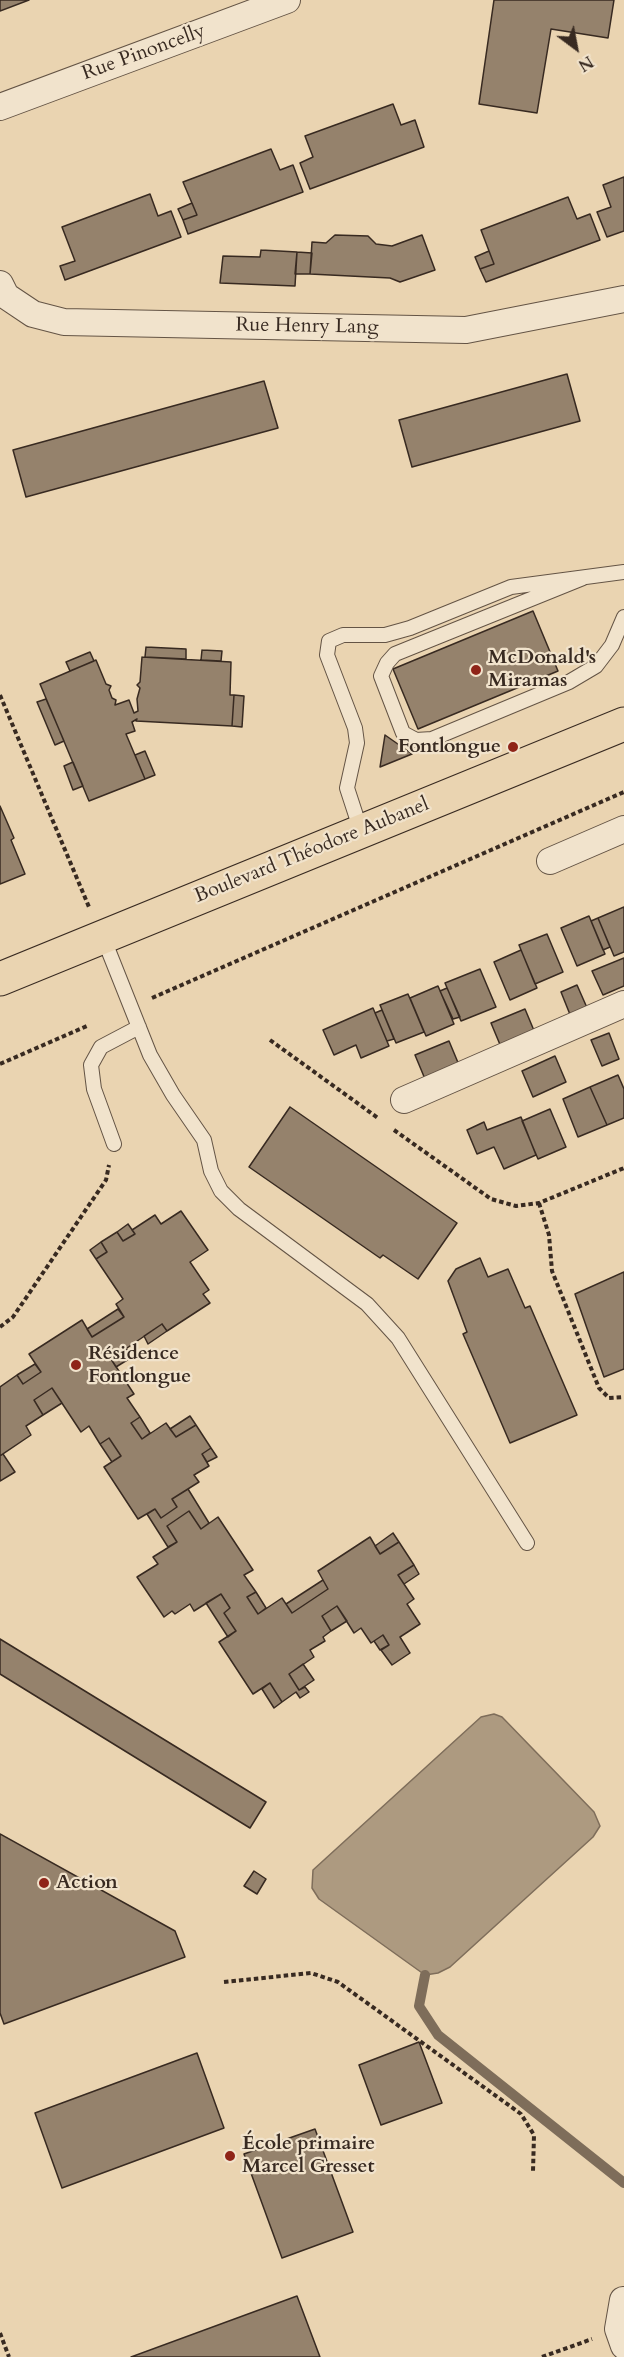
<!DOCTYPE html>
<meta charset="utf-8">
<style>
body{margin:0}
#map{position:relative;width:624px;height:2357px;overflow:hidden;background:#ead4b1;font-family:Cardo,serif}
canvas{display:block}
.north{position:absolute;left:546px;top:18px;width:60px;height:60px;-webkit-text-stroke:4px #f1e3cc;paint-order:stroke;rotate:148deg;font-size:16px;font-weight:700;line-height:24px;text-align:center;color:#382a21}
.north::after{content:'';display:block;margin:auto;width:21px;height:27px;background:#382a21;clip-path:polygon(50% 0,100% 100%,50% 72%,0 100%)}
</style>
<div id="map">
<canvas width="624" height="2357"></canvas>
<div class="north">N</div>
</div>
<script>
const ctx = document.querySelector('canvas').getContext('2d');
ctx.lineJoin = 'round';
function fill(path, color) { ctx.fillStyle = color; ctx.fill(path, 'evenodd'); }
const shape = rows => new Path2D(rows.map(r => 'M' + r).join(''));
function trace(path, color, width, dash) { ctx.strokeStyle = color; ctx.lineWidth = width; ctx.lineCap = dash ? 'butt' : 'round'; ctx.setLineDash(dash || []); ctx.stroke(path); }
function label(font, color, halo, rows, align = 'center') {
  ctx.font = font + ' Cardo,serif'; ctx.lineWidth = 4.5; ctx.setLineDash([]); ctx.textBaseline = 'middle'; ctx.strokeStyle = halo; ctx.fillStyle = color; for (const [text, x, y, turn = 0] of rows) {
    ctx.save(); ctx.translate(x, y); ctx.rotate((+turn || 0) * Math.PI / 180); ctx.textAlign = isNaN(turn) ? turn : align; if (halo) ctx.strokeText(text, 0, 0); ctx.fillText(text, 0, 0); ctx.restore();
  }
}
const water = shape([
 [494,1714,502,1717,594,1812,600,1826,593,1837,450,1967,438,1973,425,1975,319,1899,312,1888,313,1870,481,1717,494,1714]
]);
const stream = shape([
 [425,1975,419,2006,438,2035,624,2183]
]);
const building = shape([
 [0,0,29,0,0,11,0,0],
 [494,0,614,0,608,38,551,29,537,113,479,104,494,0],
 [393,104,401,125,415,120,424,147,310,189,300,163,313,157,305,136,393,104],
 [271,149,280,170,293,165,303,192,188,234,183,220,197,215,183,182,271,149],
 [624,177,624,231,607,237,597,212,611,207,603,185,624,177],
 [150,194,158,216,171,211,181,237,65,280,60,266,75,261,62,227,150,194],
 [568,197,577,219,590,214,600,240,486,282,480,269,494,264,481,230,568,197],
 [192,203,197,215,183,220,178,209,192,203],
 [335,235,368,236,376,244,392,246,422,235,435,270,400,282,390,278,310,274,312,242,326,243,335,235],
 [261,250,297,252,295,286,220,283,223,256,260,257,261,250],
 [489,251,494,264,480,269,475,257,489,251],
 [297,252,312,253,310,274,295,274,297,252],
 [567,374,580,421,412,467,399,420,567,374],
 [264,381,278,428,26,497,13,450,264,381],
 [533,611,558,671,418,729,393,669,533,611],
 [146,647,186,649,186,659,145,657,146,647],
 [202,650,222,651,221,661,201,660,202,650],
 [90,652,94,661,70,671,66,662,90,652],
 [142,657,231,662,230,695,234,695,232,726,136,721,137,719,132,722,135,731,126,734,145,779,89,801,40,684,96,660,106,684,111,686,109,690,112,698,116,700,115,705,129,700,134,713,138,711,137,699,140,688,137,685,140,682,142,657],
 [234,695,244,696,242,727,232,726,234,695],
 [46,699,64,741,55,745,37,702,46,699],
 [385,735,412,754,380,767,385,735],
 [145,751,155,775,145,779,135,755,145,751],
 [73,762,83,786,73,790,64,766,73,762],
 [0,806,14,838,11,840,25,874,0,884,0,806],
 [624,907,624,952,614,956,598,918,624,907],
 [589,916,605,954,577,966,561,928,589,916],
 [598,918,610,947,603,950,591,921,598,918],
 [547,934,563,972,535,984,519,945,547,934],
 [521,950,537,988,510,1000,494,962,521,950],
 [624,958,624,986,603,995,592,971,624,958],
 [480,969,496,1007,461,1021,445,983,480,969],
 [577,985,588,1010,571,1017,561,992,577,985],
 [438,986,454,1024,426,1036,410,998,438,986],
 [447,988,460,1017,453,1019,440,991,447,988],
 [408,994,424,1032,396,1043,380,1005,408,994],
 [373,1008,389,1046,361,1058,356,1045,334,1055,323,1030,373,1008],
 [525,1009,535,1033,501,1047,491,1023,525,1009],
 [382,1010,394,1039,387,1041,375,1013,382,1010],
 [609,1033,619,1059,602,1066,591,1040,609,1033],
 [449,1041,459,1065,425,1079,415,1055,449,1041],
 [555,1056,566,1082,533,1097,522,1071,555,1056],
 [618,1075,624,1089,624,1118,607,1125,590,1087,618,1075],
 [590,1087,607,1125,578,1137,563,1099,590,1087],
 [290,1107,457,1223,418,1279,383,1255,380,1258,249,1167,290,1107],
 [550,1109,566,1147,538,1159,522,1121,550,1109],
 [521,1117,536,1155,504,1169,494,1147,477,1154,467,1130,484,1122,487,1130,521,1117],
 [181,1211,208,1250,190,1262,209,1290,203,1294,210,1303,167,1331,162,1324,111,1359,134,1394,127,1398,140,1417,131,1423,142,1439,166,1423,176,1437,196,1425,211,1448,202,1454,209,1466,194,1475,199,1482,172,1499,177,1507,161,1518,155,1509,138,1519,104,1467,121,1456,109,1438,100,1444,89,1426,81,1432,52,1388,34,1400,43,1415,26,1426,31,1435,0,1456,0,1387,17,1375,23,1384,41,1372,29,1354,82,1320,92,1337,124,1317,116,1304,123,1299,96,1259,107,1252,101,1242,117,1232,123,1241,135,1234,132,1230,155,1215,161,1224,181,1211],
 [128,1224,135,1234,123,1241,117,1232,128,1224],
 [101,1242,107,1252,96,1259,90,1250,101,1242],
 [480,1258,488,1277,508,1269,525,1308,530,1306,577,1415,510,1443,463,1334,467,1332,448,1281,456,1269,480,1258],
 [624,1272,624,1369,604,1377,575,1294,624,1272],
 [118,1309,124,1317,92,1337,87,1329,118,1309],
 [162,1324,167,1331,148,1344,144,1336,162,1324],
 [126,1348,132,1357,116,1367,111,1359,126,1348],
 [35,1364,41,1372,23,1384,17,1375,35,1364],
 [52,1388,62,1403,43,1415,34,1400,52,1388],
 [190,1416,196,1425,176,1437,170,1429,190,1416],
 [140,1417,150,1433,142,1439,131,1423,140,1417],
 [109,1438,121,1456,112,1462,100,1444,109,1438],
 [211,1448,217,1457,207,1462,202,1454,211,1448],
 [3,1454,15,1472,0,1481,0,1456,3,1454],
 [188,1489,209,1523,201,1529,189,1511,167,1526,177,1542,168,1547,147,1514,155,1509,161,1518,177,1507,172,1499,188,1489],
 [189,1511,201,1529,218,1517,253,1570,244,1575,256,1592,247,1597,258,1614,282,1598,292,1613,328,1589,318,1571,370,1537,380,1554,399,1542,414,1565,398,1575,414,1599,407,1604,420,1624,400,1637,410,1653,392,1665,381,1650,389,1645,383,1635,371,1643,361,1628,354,1633,337,1606,322,1616,331,1631,323,1637,325,1641,310,1650,314,1657,289,1674,299,1690,305,1687,309,1692,300,1698,296,1692,282,1702,270,1683,253,1694,219,1642,236,1631,224,1613,230,1608,221,1594,194,1611,190,1604,175,1614,172,1611,164,1617,137,1577,158,1564,153,1557,177,1542,167,1526,189,1511],
 [393,1533,399,1542,380,1554,375,1546,393,1533],
 [414,1565,419,1574,404,1584,398,1575,414,1565],
 [323,1580,328,1589,292,1613,286,1604,323,1580],
 [256,1592,266,1608,258,1614,247,1597,256,1592],
 [221,1594,230,1608,224,1613,236,1631,228,1637,206,1603,221,1594],
 [337,1606,347,1621,331,1631,322,1616,337,1606],
 [383,1635,389,1645,380,1650,374,1641,383,1635],
 [0,1639,266,1802,250,1828,0,1674,0,1639],
 [303,1664,314,1680,299,1690,289,1674,303,1664],
 [270,1683,282,1702,274,1708,262,1689,270,1683],
 [0,1834,175,1931,185,1957,4,2024,0,2013,0,1834],
 [254,1871,266,1879,257,1894,244,1886,254,1871],
 [419,2042,442,2103,381,2125,359,2065,419,2042],
 [197,2053,224,2128,62,2188,35,2113,197,2053],
 [315,2129,353,2232,282,2258,244,2154,315,2129],
 [297,2296,320,2357,131,2357,297,2296]
]);
const path = shape([
 [0,695,89,907],
 [152,998,624,792],
 [270,1040,378,1118],
 [0,1064,87,1026],
 [394,1130,491,1199,516,1206,539,1203,624,1168],
 [539,1203,549,1235,552,1271,599,1388,609,1398,624,1397],
 [0,1327,13,1317,106,1180,109,1165],
 [224,1982,311,1973,338,1982,521,2114,534,2135,533,2171],
 [0,2333,9,2357],
 [542,2357,592,2339]
]);
const lane = shape([
 [583,578,395,654,387,663,381,676,403,733,416,740,432,739,569,682,596,666,612,645,624,617],
 [361,831,347,788,357,743,355,728,327,655,329,641,343,635,385,635,410,628,511,587,624,572],
 [103,937,150,1055,173,1095,204,1140,211,1171,221,1191,239,1209,367,1304,398,1338,527,1543],
 [114,1144,94,1089,91,1065,101,1047,139,1027]
]);
const street = shape([
 [0,107,287,0],
 [0,284,6,296,33,314,64,322,466,330,624,299],
 [550,861,624,829],
 [404,1100,624,1004],
 [623,2300,618,2329,624,2346]
]);
const primary = shape([
 [0,979,624,724]
]);
const markers = [
 [476,670,6,"#8f2418"],
 [513,747,6,"#8f2418"],
 [76,1365,6,"#8f2418"],
 [44,1883,6,"#8f2418"],
 [230,2156,6,"#8f2418"]
];
const streetNames = [
 ["Rue Pinoncelly",144,53,-20],
 ["Rue Henry Lang",307,327,1],
 ["Boulevard Théodore Aubanel",312,851,-22]
];
const poiNames = [
 ["McDonald's",488,658],
 ["Miramas",488,681],
 ["Fontlongue",501,747,"right"],
 ["Résidence",88,1354],
 ["Fontlongue",88,1377],
 ["Action",56,1883],
 ["École primaire",242,2144],
 ["Marcel Gresset",242,2167]
];
fill(water, '#ad9a80');
trace(water, '#7e6d5a', 1.5);
trace(stream, '#7e6d5a', 10);
fill(building, '#95826c');
trace(building, '#382a21', 1.5);
trace(lane, '#645445', 16);
trace(street, '#645445', 28);
trace(primary, '#382a21', 35);
trace(path, '#382a21', 4, [4.5, 3]);
trace(lane, '#f1e3cc', 14);
trace(street, '#f1e3cc', 26);
trace(primary, '#ead4b1', 33);
for (const [x, y, r, color] of markers) { const dot = new Path2D(); dot.arc(x, y, r, 0, 2 * Math.PI); ctx.fillStyle = color; ctx.fill(dot); trace(dot, '#f1e3cc', 2); }
label('20px', '#382a21', '#f1e3cc', streetNames);
label('bold 20px', '#382a21', '#f1e3cc', poiNames, 'left');
</script>
